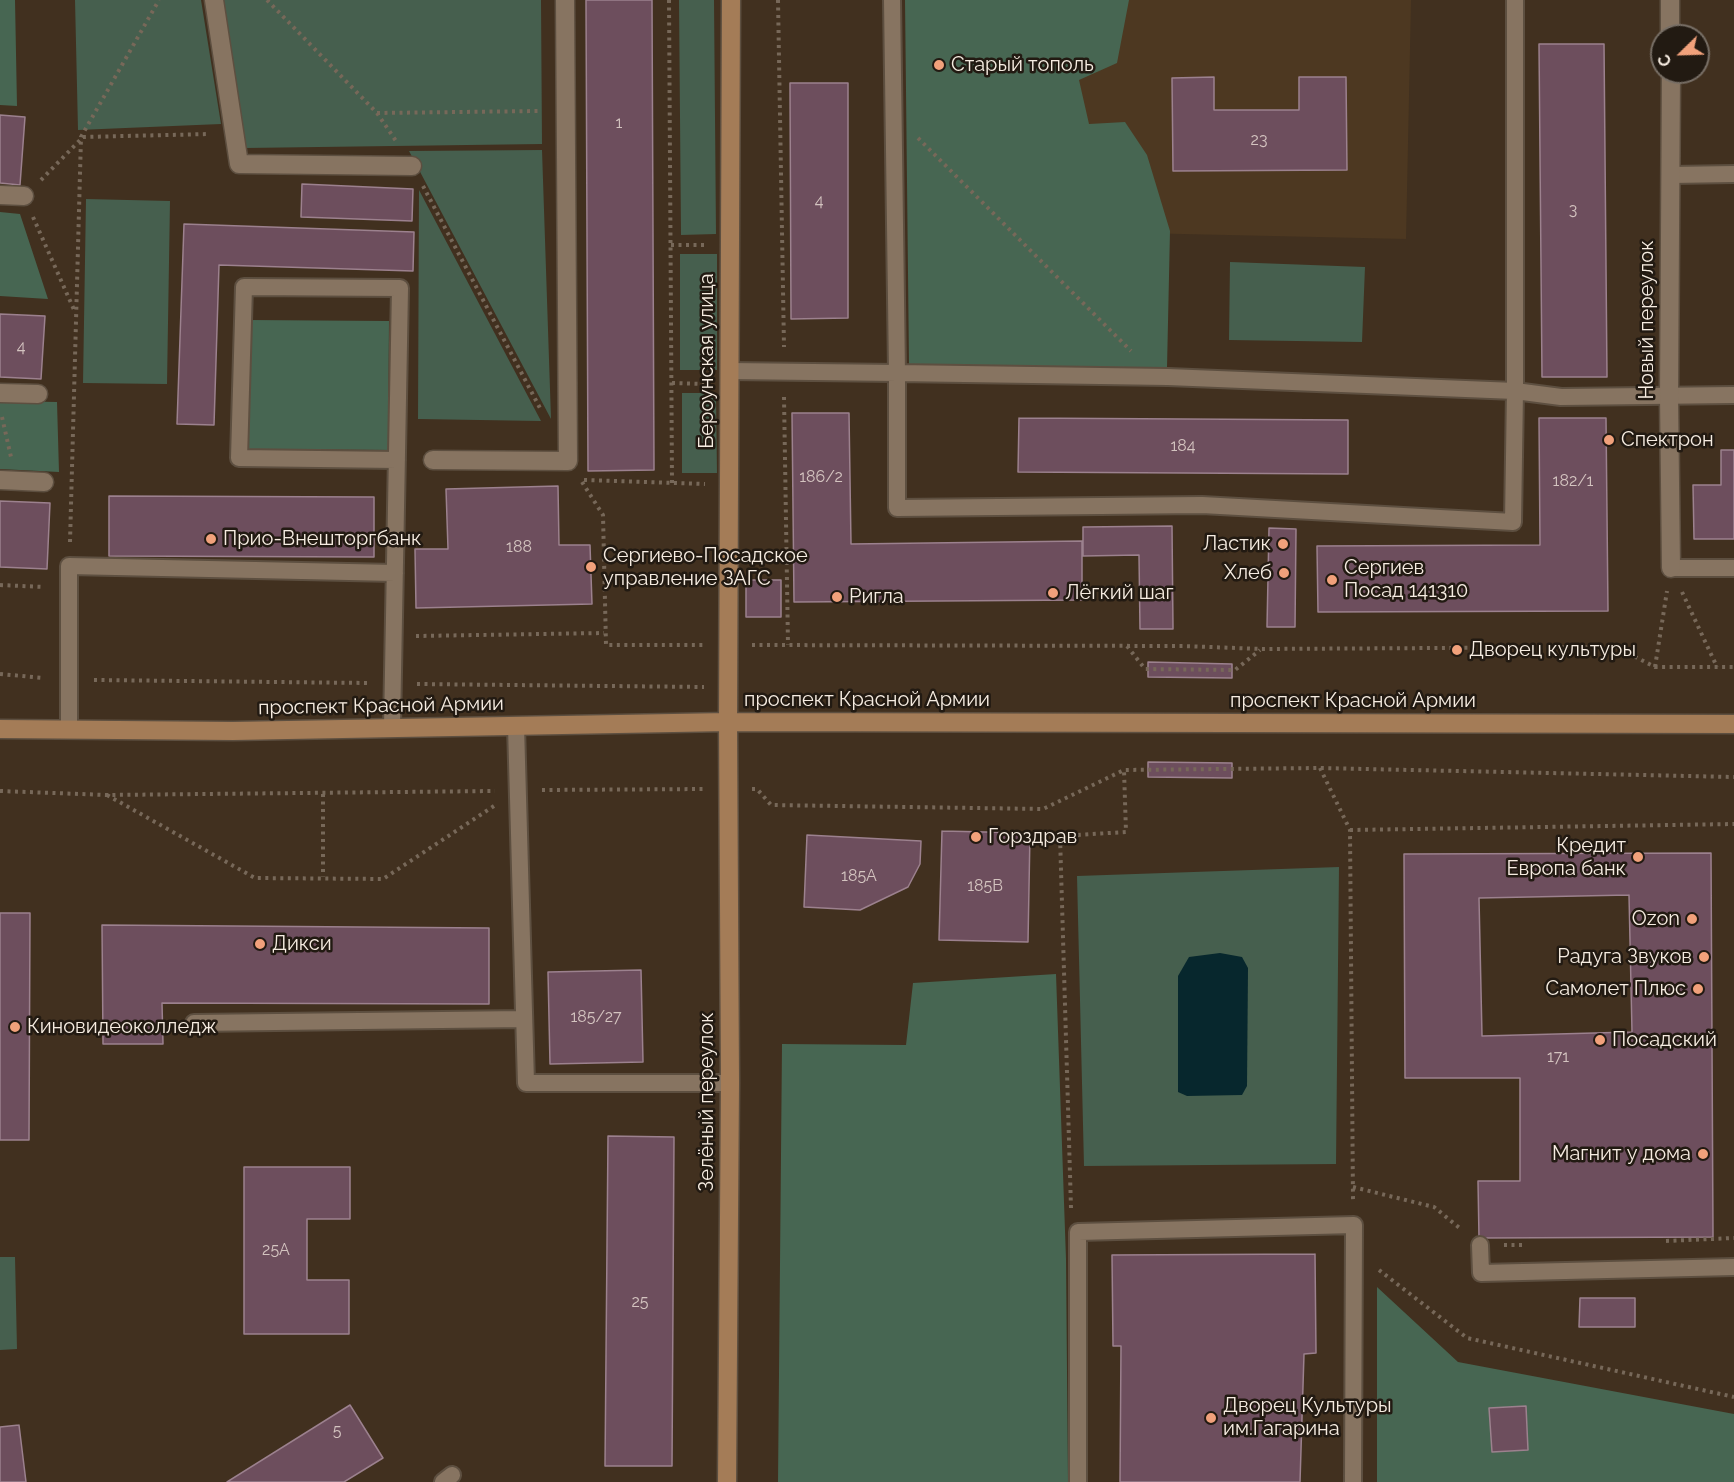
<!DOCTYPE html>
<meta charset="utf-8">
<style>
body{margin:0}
#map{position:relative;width:1734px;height:1482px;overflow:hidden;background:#41301f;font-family:Raleway,sans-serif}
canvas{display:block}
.north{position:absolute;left:1650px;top:24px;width:60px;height:60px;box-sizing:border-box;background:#221a12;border:2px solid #776e65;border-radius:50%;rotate:247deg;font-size:16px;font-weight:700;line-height:24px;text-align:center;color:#f6ece1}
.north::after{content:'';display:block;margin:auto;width:21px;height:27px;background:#f1a17b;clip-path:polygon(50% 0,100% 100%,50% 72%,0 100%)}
</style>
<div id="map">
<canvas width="1734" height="1482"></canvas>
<div class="north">С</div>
</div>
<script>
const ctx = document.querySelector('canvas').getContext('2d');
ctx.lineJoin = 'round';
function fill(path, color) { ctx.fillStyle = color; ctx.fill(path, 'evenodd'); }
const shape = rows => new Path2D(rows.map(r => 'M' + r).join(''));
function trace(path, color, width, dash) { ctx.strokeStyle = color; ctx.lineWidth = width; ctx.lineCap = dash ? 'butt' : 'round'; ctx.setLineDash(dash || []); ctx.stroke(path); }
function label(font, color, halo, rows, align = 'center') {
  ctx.font = font + ' Raleway,sans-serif'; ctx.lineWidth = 5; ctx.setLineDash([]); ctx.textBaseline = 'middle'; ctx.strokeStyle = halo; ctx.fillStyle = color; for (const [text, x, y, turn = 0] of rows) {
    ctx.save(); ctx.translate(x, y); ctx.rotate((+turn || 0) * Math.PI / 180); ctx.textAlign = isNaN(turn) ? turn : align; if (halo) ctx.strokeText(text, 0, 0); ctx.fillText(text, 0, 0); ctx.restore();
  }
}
const built = shape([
 [1053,0,1411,0,1406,239,1048,231]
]);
const green = shape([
 [75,0,201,0,221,124,78,130],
 [221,0,541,0,542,144,245,148],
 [679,0,714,0,716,234,681,235],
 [542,150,551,419,409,151],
 [419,190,541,421,418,419],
 [86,199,170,201,167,384,83,383],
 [680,254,717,254,717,370,680,370],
 [1230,262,1365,267,1362,342,1229,340],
 [682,393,716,393,717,473,682,473],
 [1339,867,1336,1164,1084,1166,1077,876],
 [0,1257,15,1257,17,1349,0,1350]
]);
const forest = shape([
 [0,0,15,0,17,106,0,105],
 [905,0,1129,0,1117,63,1079,80,1089,124,1125,122,1147,155,1170,231,1167,368,909,364],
 [0,212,20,214,48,299,0,296],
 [249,320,389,321,388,450,248,449],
 [0,401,57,402,59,472,0,469],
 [1056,974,1066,1259,1068,1482,778,1482,782,1044,906,1045,913,983],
 [1377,1287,1458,1362,1734,1414,1734,1482,1377,1482]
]);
const water = shape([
 [1220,953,1242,957,1248,968,1247,1086,1242,1095,1187,1096,1178,1092,1178,976,1189,957]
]);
const building = shape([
 [586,0,652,0,654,470,588,471,586,0],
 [1539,44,1604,44,1607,377,1542,377,1539,44],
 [1214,77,1214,110,1299,110,1299,77,1346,77,1347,170,1173,171,1172,78,1214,77],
 [790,83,848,83,848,318,791,319,790,83],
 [0,115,25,117,20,185,0,183,0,115],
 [302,184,413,189,412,221,301,217,302,184],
 [184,224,414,232,413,271,219,265,214,425,177,424,184,224],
 [0,314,45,316,41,379,0,377,0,314],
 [792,413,849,413,851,544,1082,541,1082,600,794,602,792,413],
 [1019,418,1348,420,1348,474,1018,472,1019,418],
 [1539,418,1606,418,1608,611,1318,612,1317,546,1540,545,1539,418],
 [1721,450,1734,450,1734,539,1694,539,1693,485,1721,485,1721,450],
 [558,486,559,545,590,545,592,604,416,608,415,549,448,549,446,489,558,486],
 [109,496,374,497,374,557,109,556,109,496],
 [0,501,50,503,47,569,0,567,0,501],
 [1172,526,1173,629,1140,629,1139,555,1083,556,1083,527,1172,526],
 [1269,528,1296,529,1295,627,1267,627,1269,528],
 [746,580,781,580,781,617,746,617,746,580],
 [1148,662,1232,664,1232,678,1148,677,1148,662],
 [1148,762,1232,763,1232,778,1148,777,1148,762],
 [942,831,1030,833,1028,942,939,940,942,831],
 [807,835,921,841,920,864,908,887,860,910,804,907,807,835],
 [1711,853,1713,1237,1479,1238,1478,1181,1520,1181,1520,1078,1405,1078,1404,854,1711,853],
 [1629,895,1632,1032,1482,1036,1479,898,1629,895],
 [0,913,30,913,29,1140,0,1140,0,913],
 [102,925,489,928,489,1004,162,1003,163,1044,103,1044,102,925],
 [641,970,643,1062,550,1064,548,972,641,970],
 [608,1136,674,1137,672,1466,605,1466,608,1136],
 [244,1167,350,1167,350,1219,307,1219,307,1280,349,1280,349,1334,244,1334,244,1167],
 [1315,1254,1316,1353,1304,1354,1300,1482,1120,1482,1121,1346,1113,1346,1112,1255,1315,1254],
 [1580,1298,1635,1298,1635,1327,1579,1327,1580,1298],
 [350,1405,383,1458,344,1482,227,1482,350,1405],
 [1526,1406,1528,1450,1492,1452,1489,1408,1526,1406],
 [19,1425,26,1482,0,1482,0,1427,19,1425]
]);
const path = shape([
 [267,0,377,113,396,141],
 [669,0,672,483],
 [778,0,784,347],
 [377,113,540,111],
 [918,138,1131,351],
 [41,180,83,137,210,134],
 [423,186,541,410],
 [33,217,75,312],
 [671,245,706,245],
 [672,383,704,384],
 [784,397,788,645],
 [2,417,11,457],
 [584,480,705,484],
 [582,482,603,515,606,645,705,645],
 [70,542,81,137,159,0],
 [0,585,44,587],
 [1682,592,1717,667],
 [416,636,604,633],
 [752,645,1183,646,1262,649,1616,647,1655,667,1734,667],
 [1127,646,1145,669,1235,670,1260,650],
 [1655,667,1667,591],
 [0,674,44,678],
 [94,680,368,683],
 [417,684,704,687],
 [1320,768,1350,830,1353,1201],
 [752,789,757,789,771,805,1043,809,1124,770,1320,768,1734,777],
 [542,790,705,789],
 [0,791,107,795,495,791],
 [323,794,323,877],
 [107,795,255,878,383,879,494,806],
 [1350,830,1734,824],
 [1353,1187,1434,1207,1462,1230],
 [1071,1208,1060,836,1126,832,1124,770],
 [1666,1241,1734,1238],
 [1504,1245,1523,1245],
 [1379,1270,1467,1338,1734,1397]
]);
const lane = shape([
 [892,0,897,373,1168,377,1515,391,1515,0],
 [1671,175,1734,174],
 [729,371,897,373,897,508,1202,505,1513,522,1515,391,1561,397,1734,395],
 [1671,568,1734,568],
 [516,726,526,1083,730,1083],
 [392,727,400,288,244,287,239,458,397,460],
 [69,729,69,566,395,573],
 [194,1023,524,1019],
 [1480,1245,1481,1273,1734,1267],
 [443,1482,452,1475],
 [1078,1482,1078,1232,1354,1225,1353,1482]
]);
const street = shape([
 [214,0,239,164,412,166],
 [1670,0,1670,36],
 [1671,72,1669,396,1671,568],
 [0,195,24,196],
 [0,393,38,394],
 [433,460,568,461,565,0],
 [0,480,44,482]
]);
const secondary = shape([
 [0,729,233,731,728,722,1734,724],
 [727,1482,730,1083,728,722,731,0]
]);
const markers = [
 [939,65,6,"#f1a17b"],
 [1609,440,6,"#f1a17b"],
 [211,539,6,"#f1a17b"],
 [1283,544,6,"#f1a17b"],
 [591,567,6,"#f1a17b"],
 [1284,573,6,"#f1a17b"],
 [1332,580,6,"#f1a17b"],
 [1053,593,6,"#f1a17b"],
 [837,597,6,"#f1a17b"],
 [1457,650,6,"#f1a17b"],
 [976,837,6,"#f1a17b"],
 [1638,857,6,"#f1a17b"],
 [1692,919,6,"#f1a17b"],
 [260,944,6,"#f1a17b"],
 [1704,957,6,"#f1a17b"],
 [1698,989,6,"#f1a17b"],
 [15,1027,6,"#f1a17b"],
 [1600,1040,6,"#f1a17b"],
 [1703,1154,6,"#f1a17b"],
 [1211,1418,6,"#f1a17b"]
];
const numberNames = [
 ["1",619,123],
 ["23",1259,140],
 ["4",819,201],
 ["3",1573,210],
 ["4",21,347],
 ["184",1183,446],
 ["186/2",821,477],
 ["182/1",1573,481],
 ["188",519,547],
 ["185А",859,876],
 ["185В",985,886],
 ["185/27",596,1017],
 ["171",1558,1057],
 ["25А",276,1250],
 ["25",640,1302],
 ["5",337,1431]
];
const poiNames = [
 ["Старый тополь",951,65],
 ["Спектрон",1621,440],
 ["Прио-Внешторгбанк",223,539],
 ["Ластик",1271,544,"right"],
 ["Сергиево-Посадское",603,556],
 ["управление ЗАГС",603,579],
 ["Сергиев",1344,568],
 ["Посад 141310",1344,591],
 ["Хлеб",1272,573,"right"],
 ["Лёгкий шаг",1065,593],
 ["Ригла",849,597],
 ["Дворец культуры",1469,650],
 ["Горздрав",988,837],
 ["Кредит",1626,846,"right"],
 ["Европа банк",1626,869,"right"],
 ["Ozon",1680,919,"right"],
 ["Дикси",272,944],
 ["Радуга Звуков",1692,957,"right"],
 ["Самолет Плюс",1686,989,"right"],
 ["Киновидеоколледж",27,1027],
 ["Посадский",1612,1040],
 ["Магнит у дома",1691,1154,"right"],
 ["Дворец Культуры",1223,1406],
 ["им.Гагарина",1223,1429]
];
const streetNames = [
 ["Новый переулок",1647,320,-90],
 ["Бероунская улица",707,361,-90],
 ["проспект Красной Армии",867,700],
 ["проспект Красной Армии",1353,701],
 ["проспект Красной Армии",381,706,-1],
 ["Зелёный переулок",707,1102,-90]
];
fill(built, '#4d3821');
fill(green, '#465f4e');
fill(forest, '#476652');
fill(water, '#07272d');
fill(building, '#6d4e5d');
trace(building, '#9c818e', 1.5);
trace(lane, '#5d4f40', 20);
trace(street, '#5d4f40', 21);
trace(secondary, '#5d4f40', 21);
trace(path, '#776859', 4, [3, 4.5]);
trace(lane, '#877461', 16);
trace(street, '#877461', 18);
trace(secondary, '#a47c57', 18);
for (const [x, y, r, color] of markers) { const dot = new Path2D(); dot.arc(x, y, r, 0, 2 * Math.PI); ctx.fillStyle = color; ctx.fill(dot); trace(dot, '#221a12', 2); }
label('16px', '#d4c4c0', null, numberNames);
label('20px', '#f6ece1', '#221a12', poiNames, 'left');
label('20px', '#f6ece1', '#221a12', streetNames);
</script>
